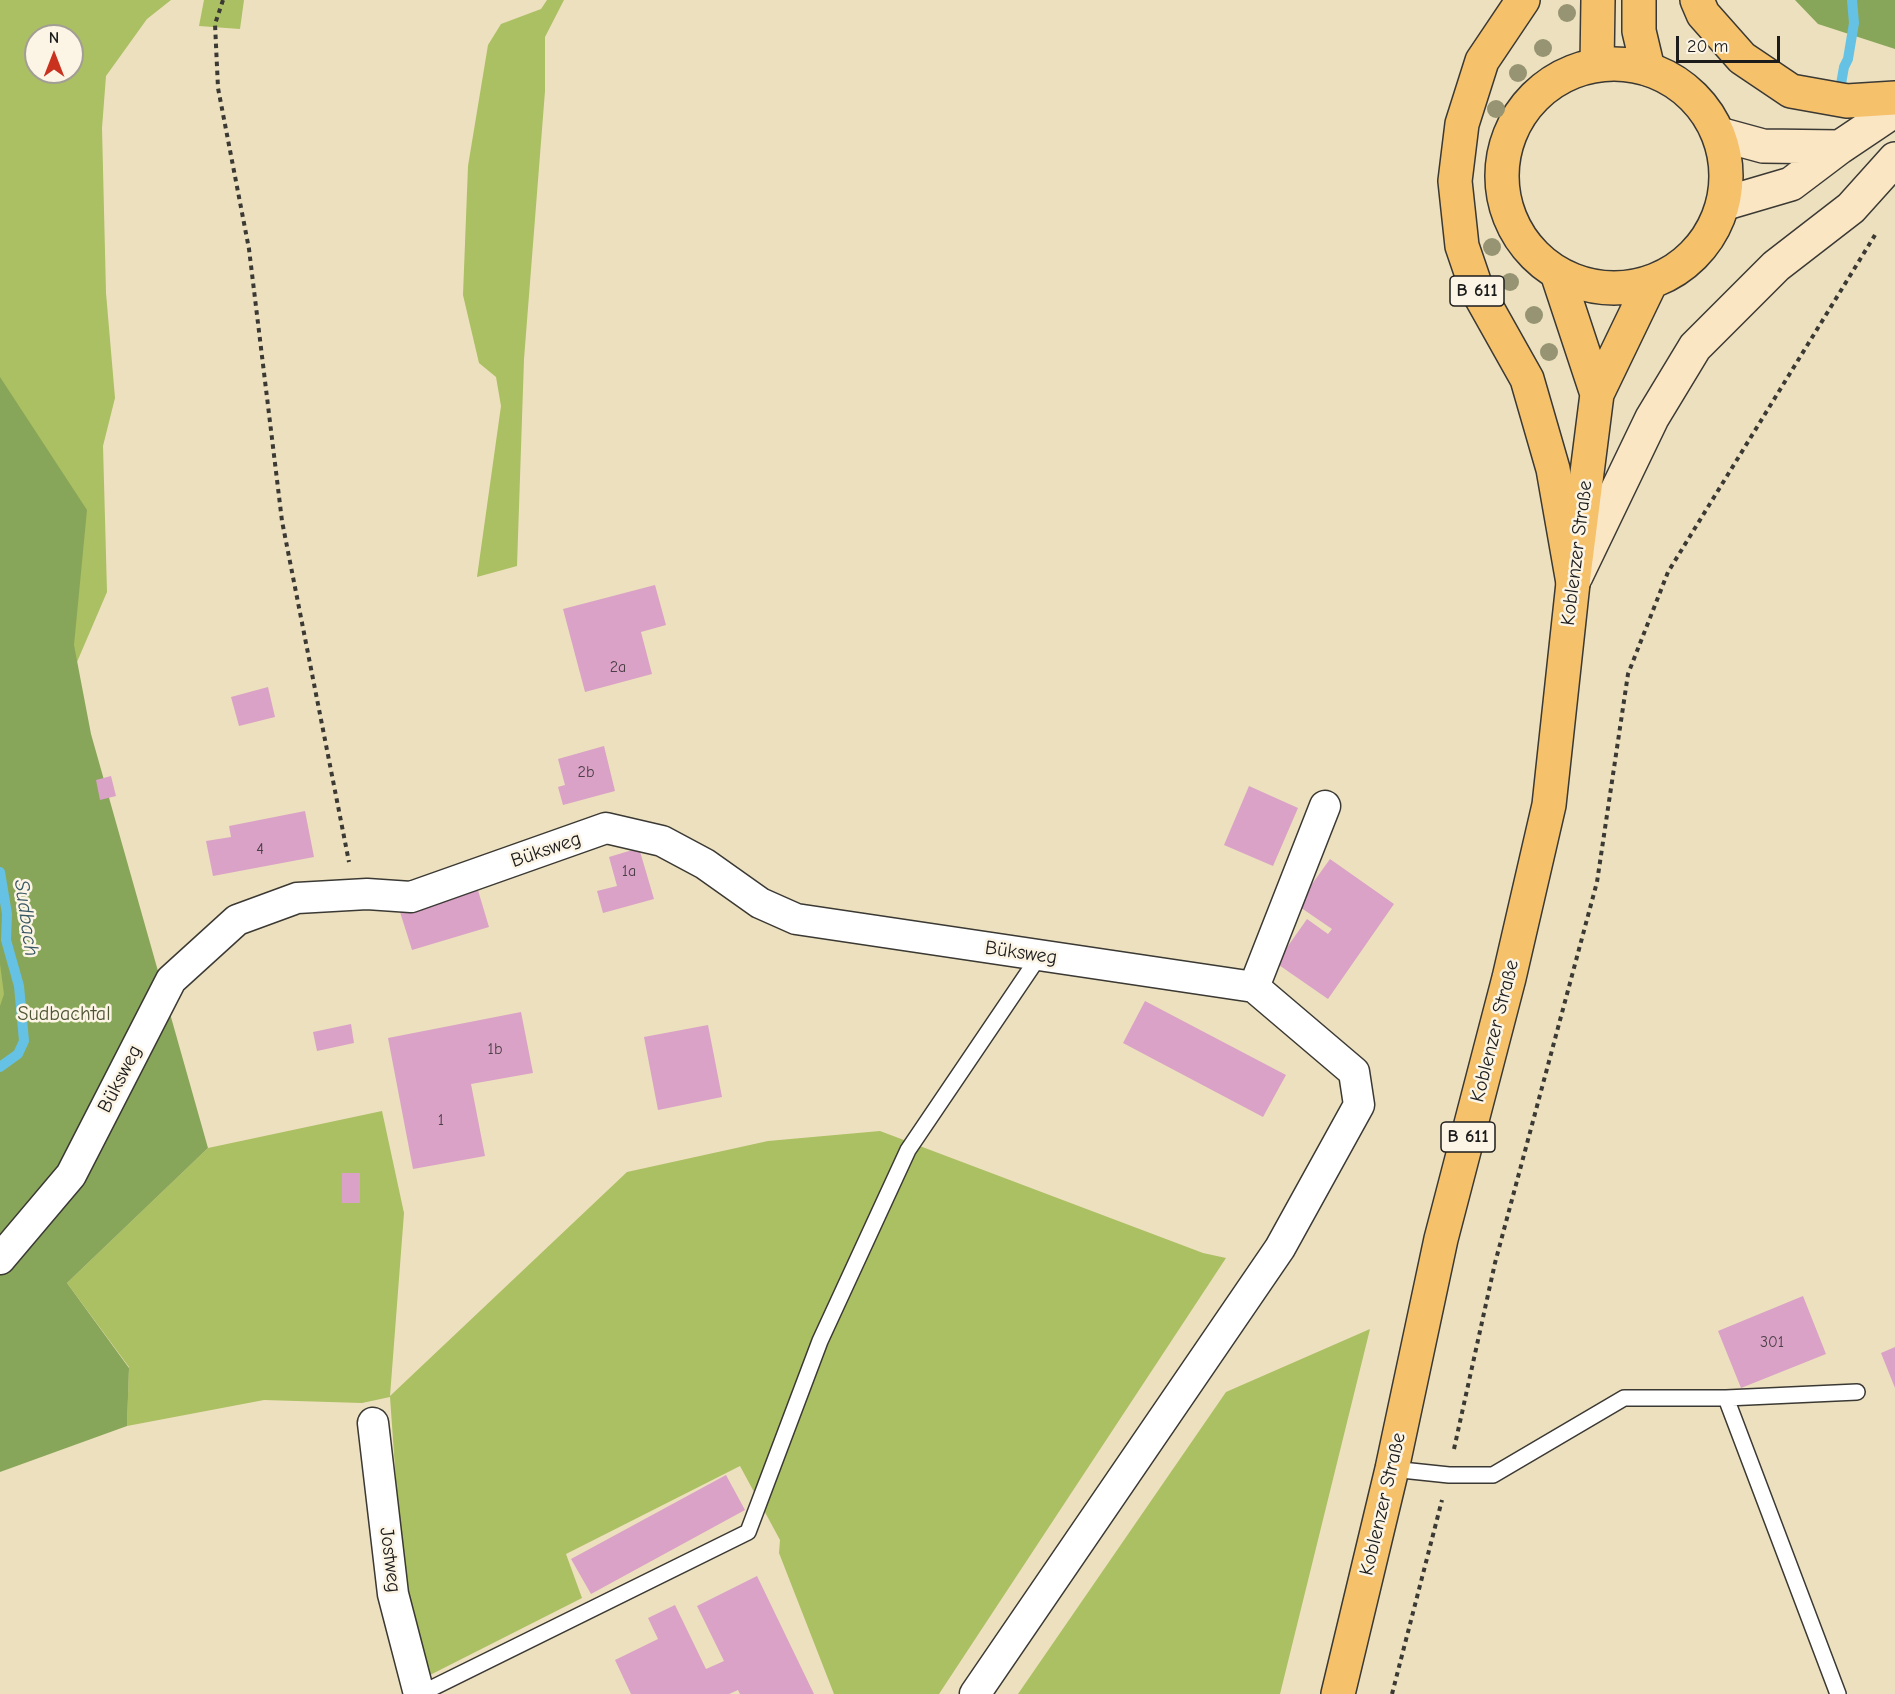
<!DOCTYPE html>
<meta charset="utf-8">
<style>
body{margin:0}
#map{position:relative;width:1895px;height:1694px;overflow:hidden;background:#ede0be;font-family:"Comic Neue",sans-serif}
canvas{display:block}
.north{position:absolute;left:24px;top:24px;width:60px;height:60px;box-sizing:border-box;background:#fcf5e5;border:2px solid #a29e95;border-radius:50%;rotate:0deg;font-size:16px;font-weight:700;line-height:24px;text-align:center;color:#1c1c1c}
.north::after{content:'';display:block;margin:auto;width:21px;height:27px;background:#c8321e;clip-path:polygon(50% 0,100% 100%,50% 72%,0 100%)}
.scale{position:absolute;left:1676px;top:36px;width:104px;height:27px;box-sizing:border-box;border:3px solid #1c1c1c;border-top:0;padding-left:8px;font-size:18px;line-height:21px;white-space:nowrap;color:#1c1c1c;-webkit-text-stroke:4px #fcf5e5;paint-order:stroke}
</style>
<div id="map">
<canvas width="1895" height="1694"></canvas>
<div class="north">N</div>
<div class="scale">20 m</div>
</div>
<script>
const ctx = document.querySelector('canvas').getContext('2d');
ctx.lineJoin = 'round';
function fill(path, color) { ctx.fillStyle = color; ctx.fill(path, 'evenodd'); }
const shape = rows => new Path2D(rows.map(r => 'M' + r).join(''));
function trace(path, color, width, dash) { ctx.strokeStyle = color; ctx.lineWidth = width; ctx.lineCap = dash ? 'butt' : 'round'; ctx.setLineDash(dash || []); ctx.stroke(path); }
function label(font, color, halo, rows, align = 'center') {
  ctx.font = font + ' "Comic Neue",sans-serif'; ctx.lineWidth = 5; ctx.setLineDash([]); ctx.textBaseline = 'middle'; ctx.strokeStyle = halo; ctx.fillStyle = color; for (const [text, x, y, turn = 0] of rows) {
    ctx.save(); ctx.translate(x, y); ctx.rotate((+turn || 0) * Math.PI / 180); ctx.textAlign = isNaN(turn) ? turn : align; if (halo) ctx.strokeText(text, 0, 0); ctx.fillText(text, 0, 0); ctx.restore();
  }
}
const green = shape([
 [0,0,171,0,147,19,106,76,102,128,106,293,115,398,103,446,107,592,77,662,77,686,0,1252],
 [36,36,72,36,72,72,36,72],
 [204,0,244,0,240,29,199,26],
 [547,0,564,0,545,37,545,91,524,359,517,566,477,577,501,406,496,377,479,363,463,295,468,166,488,45,501,24,541,9],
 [382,1111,404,1213,390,1396,627,1172,768,1141,880,1131,1203,1253,1226,1258,939,1694,834,1694,779,1553,780,1540,740,1466,566,1554,582,1598,430,1675,418,1669,404,1594,390,1397,362,1403,264,1400,127,1426,129,1367,67,1283,208,1148],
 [1370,1329,1280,1694,1018,1694,1226,1392]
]);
const forest = shape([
 [1795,0,1895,0,1895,49,1818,24],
 [0,377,87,510,74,645,91,734,208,1148,67,1283,129,1368,127,1426,0,1472,0,1006,4,994,0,964]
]);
const stream = shape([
 [1841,84,1844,67,1848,59,1854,23,1852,0],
 [0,872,7,914,6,940,19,986,24,1041,18,1054,0,1067]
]);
const building = shape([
 [655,585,666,625,641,632,652,674,585,692,563,609],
 [268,687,275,717,239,726,231,697],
 [604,746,615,791,563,805,558,787,565,785,558,759],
 [111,776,116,796,100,800,96,780],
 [1249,786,1298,808,1273,866,1224,845],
 [305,811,314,857,213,876,206,841,231,837,229,826],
 [639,848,654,899,603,913,597,891,617,886,609,857],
 [1330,859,1394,904,1328,999,1276,963,1307,919,1328,934,1332,929,1297,905],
 [477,887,489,927,412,950,400,912],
 [1145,1001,1286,1075,1263,1117,1123,1043],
 [521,1012,533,1073,471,1084,485,1156,413,1169,388,1038],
 [351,1024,354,1043,317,1051,313,1032],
 [708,1025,722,1097,658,1110,644,1037],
 [342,1173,360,1173,360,1203,342,1203],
 [1803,1296,1826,1354,1741,1388,1718,1331],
 [1895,1347,1895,1388,1881,1353],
 [726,1475,745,1510,591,1594,571,1559],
 [757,1576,814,1694,740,1694,738,1690,729,1694,631,1694,615,1660,658,1639,648,1618,675,1605,706,1669,724,1661,697,1606]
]);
const path = shape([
 [223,0,215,24,218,88,249,249,282,521,349,862],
 [1454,1449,1495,1263,1597,882,1628,674,1668,572,1875,235],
 [1392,1694,1442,1500]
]);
const lane = shape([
 [1726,1398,1857,1392],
 [1392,1469,1449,1475,1493,1475,1624,1398,1726,1398,1838,1694],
 [420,1694,748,1532,820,1341,908,1150,1040,955]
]);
const street = shape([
 [1254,987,1325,806],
 [0,1259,71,1175,171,980,237,920,297,898,367,894,411,897,606,828,662,841,705,864,760,903,796,919,1254,987,1354,1072,1359,1105,1280,1248,975,1694],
 [373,1423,393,1594,419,1694]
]);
const secondary = shape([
 [1719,134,1763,146,1840,147],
 [1723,204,1791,184,1840,147,1895,110],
 [1576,576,1652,418,1695,347,1776,266,1851,208,1895,159]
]);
const primary = shape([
 '1502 176a112 112 0 1 1 224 0a112 112 0 1 1-224 0Z',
 [1557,273,1597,394],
 [1338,1694,1392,1469,1441,1239,1509,978,1549,805,1573,583,1597,394,1651,282]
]);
const highway = shape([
 [1523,0,1482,61,1462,124,1455,181,1462,246,1477,290,1527,379,1553,469,1573,583],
 [1639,0,1639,31,1648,69],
 [1697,0,1703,14,1742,58,1791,91,1847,101,1895,98],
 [1597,65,1598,0]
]);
const trees = [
 [1567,13],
 [1543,48],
 [1518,73],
 [1496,109],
 [1492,247],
 [1510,282],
 [1534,315],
 [1549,352]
];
const numberNames = [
 ["2a",618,667],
 ["2b",586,772],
 ["4",260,849],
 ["1a",629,871],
 ["1b",495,1049],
 ["1",441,1120],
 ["301",1772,1342]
];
const shields = [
 [1477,291,54],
 [1468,1137,54]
];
const shieldNames = [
 ["B 611",1477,291],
 ["B 611",1468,1137]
];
const streetNames = [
 ["Koblenzer Straße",1577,553,-83],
 ["Büksweg",546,850,-19],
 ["Büksweg",1021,953,8],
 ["Koblenzer Straße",1495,1031,-76],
 ["Büksweg",120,1079,-63],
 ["Koblenzer Straße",1383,1504,-77],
 ["Jostweg",390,1560,83]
];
const parkNames = [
 ["Sudbachtal",64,1014]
];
const waterNames = [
 ["Sudbach",26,918,82]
];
fill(green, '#abbf63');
fill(forest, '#88a659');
trace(stream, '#66c2e4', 10);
fill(building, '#d9a2c6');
trace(lane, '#3b3934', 18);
trace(street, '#3b3934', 33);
trace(secondary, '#3b3934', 36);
trace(primary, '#3b3934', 36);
trace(highway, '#3b3934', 36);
trace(path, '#3b3934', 4, [4.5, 4.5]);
trace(lane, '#fff', 15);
trace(street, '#fff', 30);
trace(secondary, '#fbe6c4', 33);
trace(primary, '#f5c16b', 33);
trace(highway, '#f5c16b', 33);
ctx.fillStyle = '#969473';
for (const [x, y] of trees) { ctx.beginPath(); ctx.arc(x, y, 9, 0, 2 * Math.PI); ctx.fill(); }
label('16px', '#4b3e46', null, numberNames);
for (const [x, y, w] of shields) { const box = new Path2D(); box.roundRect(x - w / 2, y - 15, w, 30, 4.5); ctx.fillStyle = '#fcf5e5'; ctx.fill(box); trace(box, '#1c1c1c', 1.5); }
label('bold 18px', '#1c1c1c', null, shieldNames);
label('20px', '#1c1c1c', '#fcf5e5', streetNames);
label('20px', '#4e5535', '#fcf5e5', parkNames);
label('italic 21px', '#365662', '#fcf5e5', waterNames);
</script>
